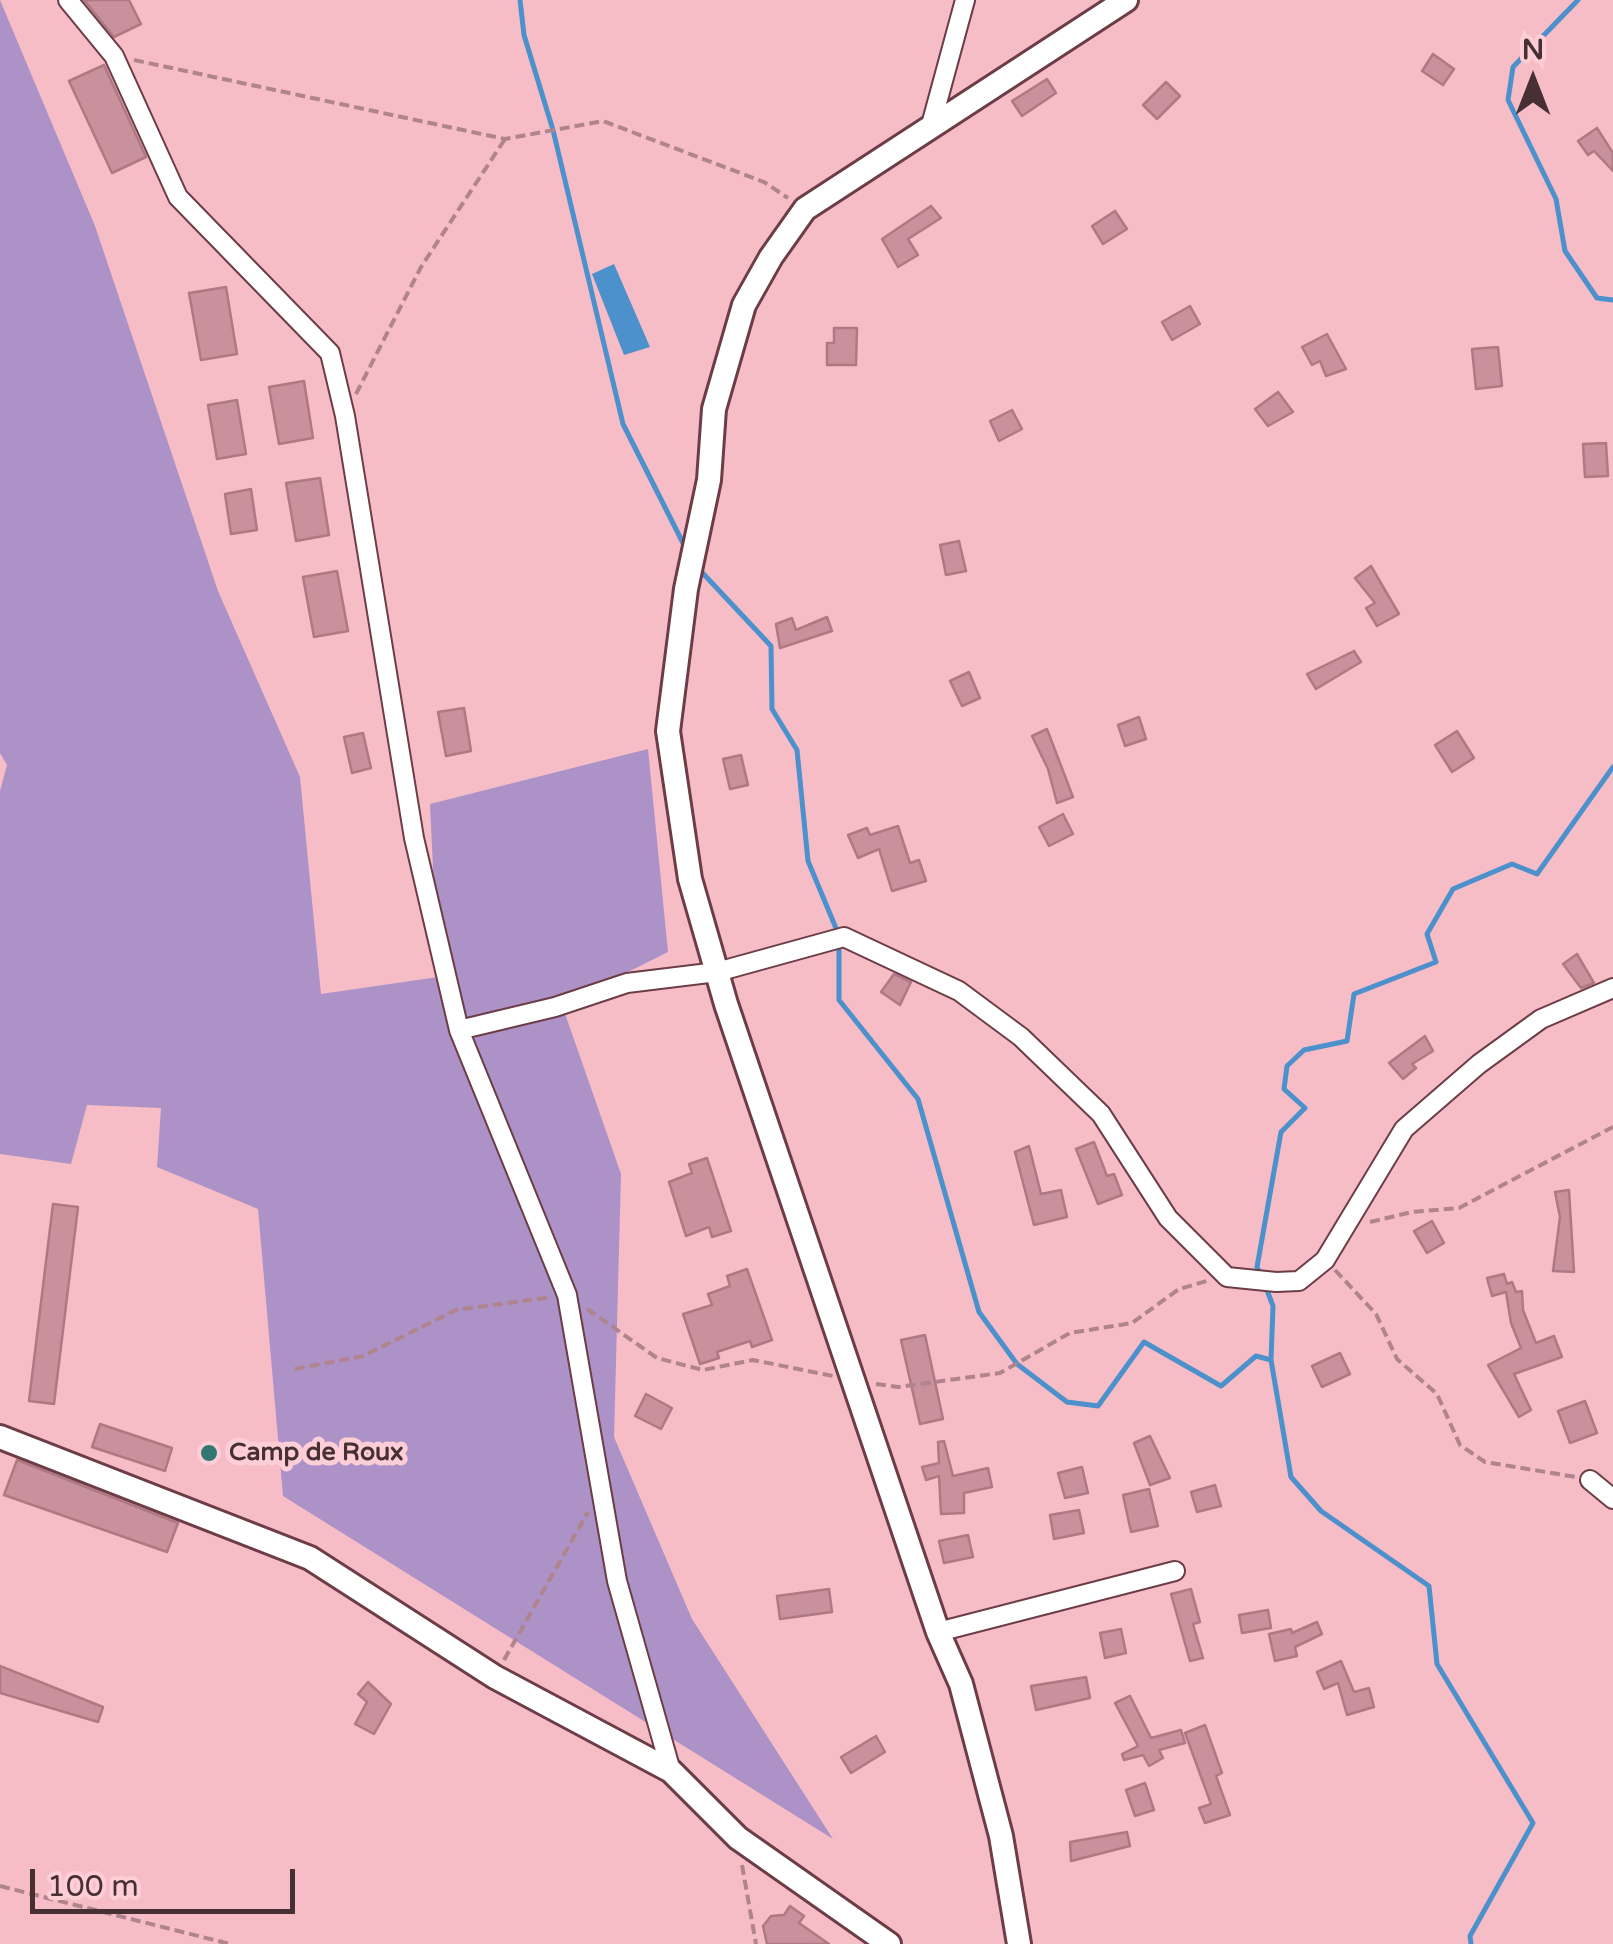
<!DOCTYPE html>
<style>
body{margin:0}
#map{position:relative;width:1613px;height:1944px;overflow:hidden;background:#f7bdc7;font-family:"Varela Round",sans-serif}
canvas{display:block}
.north{position:absolute;left:1483px;top:30px;width:100px;height:100px;-webkit-text-stroke:8px #fdced6;paint-order:stroke;rotate:0deg;font-size:28px;font-weight:700;line-height:40px;text-align:center;color:#473034}
.north::after{content:'';display:block;margin:auto;width:35px;height:45px;background:#473034;clip-path:polygon(50% 0,100% 100%,50% 72%,0 100%)}
.scale{position:absolute;left:30px;top:1869px;width:265px;height:45px;box-sizing:border-box;border:5px solid #473034;border-top:0;padding-left:12px;font-size:30px;line-height:35px;white-space:nowrap;color:#473034;-webkit-text-stroke:8px #fdced6;paint-order:stroke}
</style>
<div id="map">
<canvas width="1613" height="1944"></canvas>
<div class="north">N</div>
<div class="scale">100 m</div>
</div>
<script>
const ctx = document.querySelector('canvas').getContext('2d');
ctx.lineJoin = 'round';
function fill(path, color) { ctx.fillStyle = color; ctx.fill(path, 'evenodd'); }
const shape = rows => new Path2D(rows.map(r => 'M' + r).join(''));
function trace(path, color, width, dash) { ctx.strokeStyle = color; ctx.lineWidth = width; ctx.lineCap = dash ? 'butt' : 'round'; ctx.setLineDash(dash || []); ctx.stroke(path); }
function label(font, color, halo, rows, align = 'center') {
  ctx.font = font + ' "Varela Round",sans-serif'; ctx.lineWidth = 10; ctx.setLineDash([]); ctx.textBaseline = 'middle'; ctx.strokeStyle = halo; ctx.fillStyle = color; for (const [text, x, y, turn = 0] of rows) {
    ctx.save(); ctx.translate(x, y); ctx.rotate((+turn || 0) * Math.PI / 180); ctx.textAlign = isNaN(turn) ? turn : align; if (halo) ctx.strokeText(text, 0, 0); ctx.fillText(text, 0, 0); ctx.restore();
  }
}
const green = shape([
 [0,0,95,226,218,591,300,777,321,994,438,977,430,804,648,749,668,952,562,1005,621,1174,614,1437,692,1619,833,1839,283,1496,258,1209,157,1167,161,1108,87,1105,71,1164,0,1154,0,791,7,765,0,753]
]);
const water = shape([
 [614,264,650,347,624,355,592,274]
]);
const stream = shape([
 [520,0,524,35,553,130,623,424,686,549],
 [1578,0,1513,67,1508,100,1556,199,1565,251,1597,298,1613,300],
 [697,567,771,646,772,709,797,750,808,861,838,933],
 [839,944,839,1000,918,1099,979,1312,1017,1364,1067,1402,1098,1406,1144,1342,1221,1386,1256,1356,1271,1360],
 [1261,1275,1257,1267,1281,1132,1305,1108,1284,1089,1287,1066,1304,1050,1347,1041,1354,994,1436,962,1427,934,1453,889,1512,864,1537,874,1613,767],
 [1265,1285,1273,1306,1271,1360,1291,1477,1321,1511,1429,1586,1437,1664,1533,1823,1470,1936,1471,1944]
]);
const building = shape([
 [84,0,129,0,141,24,114,37,84,0],
 [1433,54,1454,69,1443,85,1422,71,1433,54],
 [104,65,146,157,112,173,69,81,104,65],
 [1047,79,1056,93,1022,116,1012,101,1047,79],
 [1166,82,1180,96,1157,119,1143,105,1166,82],
 [1597,128,1613,153,1613,171,1594,151,1588,155,1578,141,1597,128],
 [931,206,941,218,908,239,918,255,898,267,882,239,931,206],
 [1115,211,1127,229,1103,244,1092,226,1115,211],
 [226,287,237,354,201,360,189,293,226,287],
 [1190,306,1200,324,1172,340,1162,322,1190,306],
 [834,328,857,328,856,365,827,365,827,343,834,343,834,328],
 [1327,334,1346,369,1326,376,1320,361,1312,365,1302,347,1327,334],
 [1498,347,1502,386,1476,389,1472,349,1498,347],
 [304,381,313,438,279,444,269,387,304,381],
 [1278,392,1293,412,1268,426,1255,409,1278,392],
 [237,400,246,454,217,459,208,405,237,400],
 [1012,410,1022,429,999,441,990,421,1012,410],
 [1606,443,1608,476,1585,477,1583,444,1606,443],
 [320,478,329,535,296,541,286,483,320,478],
 [251,489,257,530,231,534,225,494,251,489],
 [959,541,966,571,946,575,940,545,959,541],
 [1371,566,1399,614,1377,626,1366,608,1375,603,1355,578,1371,566],
 [337,571,348,631,314,637,303,577,337,571],
 [827,617,832,631,780,648,776,624,792,618,796,630,827,617],
 [1354,651,1361,662,1316,689,1307,674,1354,651],
 [969,672,980,698,962,706,950,681,969,672],
 [464,708,471,751,446,756,438,712,464,708],
 [1139,717,1146,739,1125,746,1118,725,1139,717],
 [1047,729,1073,797,1057,803,1048,769,1032,736,1047,729],
 [1457,731,1474,758,1452,772,1435,745,1457,731],
 [363,733,371,768,352,773,344,737,363,733],
 [741,755,748,785,730,789,723,759,741,755],
 [1063,814,1073,834,1049,846,1039,827,1063,814],
 [898,826,910,863,919,860,926,881,892,891,879,849,858,858,848,835,867,828,870,835,898,826],
 [1577,954,1594,983,1581,988,1563,964,1577,954],
 [894,974,911,982,900,1005,881,992,894,974],
 [1425,1036,1433,1051,1412,1064,1416,1068,1403,1079,1389,1063,1425,1036],
 [1094,1142,1107,1176,1114,1174,1122,1195,1098,1204,1076,1149,1094,1142],
 [1029,1146,1041,1194,1061,1190,1067,1217,1034,1225,1015,1152,1029,1146],
 [707,1158,731,1231,712,1237,709,1227,686,1236,669,1182,692,1173,689,1164,707,1158],
 [1569,1190,1574,1272,1553,1271,1560,1217,1555,1192,1569,1190],
 [53,1204,78,1207,54,1404,29,1401,53,1204],
 [1432,1221,1444,1243,1427,1253,1414,1231,1432,1221],
 [747,1269,772,1340,752,1347,750,1341,717,1352,719,1358,700,1364,683,1314,712,1305,708,1294,730,1286,727,1276,747,1269],
 [1504,1274,1507,1284,1512,1282,1516,1292,1522,1291,1523,1310,1536,1343,1554,1336,1562,1357,1514,1374,1531,1410,1519,1417,1488,1365,1521,1348,1511,1323,1506,1292,1492,1296,1487,1278,1504,1274],
 [925,1335,943,1419,920,1424,901,1340,925,1335],
 [1340,1353,1350,1374,1322,1387,1312,1366,1340,1353],
 [646,1394,672,1408,661,1429,635,1416,646,1394],
 [1585,1401,1597,1433,1570,1443,1558,1411,1585,1401],
 [100,1424,172,1448,165,1471,92,1447,100,1424],
 [1150,1436,1170,1478,1150,1485,1134,1443,1150,1436],
 [944,1441,953,1476,988,1468,992,1487,964,1493,964,1513,941,1514,939,1476,926,1480,922,1467,939,1463,938,1442,944,1441],
 [17,1460,178,1523,167,1552,4,1495,17,1460],
 [1082,1467,1088,1493,1065,1498,1058,1473,1082,1467],
 [1215,1485,1221,1506,1197,1512,1191,1492,1215,1485],
 [1149,1489,1158,1526,1131,1532,1123,1495,1149,1489],
 [1079,1510,1084,1533,1054,1539,1050,1515,1079,1510],
 [968,1535,973,1557,944,1563,939,1541,968,1535],
 [829,1589,832,1612,780,1619,777,1596,829,1589],
 [1191,1589,1200,1622,1193,1624,1203,1658,1190,1661,1171,1594,1191,1589],
 [1268,1610,1271,1628,1242,1633,1239,1615,1268,1610],
 [1317,1622,1322,1634,1295,1647,1297,1656,1275,1661,1269,1634,1291,1629,1292,1633,1317,1622],
 [1121,1629,1126,1653,1105,1658,1100,1633,1121,1629],
 [1341,1661,1354,1692,1369,1688,1374,1707,1347,1715,1338,1683,1324,1689,1317,1672,1341,1661],
 [0,1666,103,1707,98,1722,0,1693,0,1666],
 [1086,1677,1090,1698,1036,1710,1031,1686,1086,1677],
 [368,1682,391,1704,374,1734,355,1724,367,1702,358,1694,368,1682],
 [1130,1696,1151,1738,1181,1730,1185,1743,1159,1750,1163,1758,1149,1766,1143,1755,1124,1760,1122,1754,1138,1746,1115,1703,1130,1696],
 [1205,1725,1222,1773,1216,1776,1230,1815,1205,1823,1199,1808,1211,1804,1185,1733,1205,1725],
 [876,1736,885,1752,851,1773,841,1757,876,1736],
 [1145,1783,1154,1810,1135,1816,1126,1790,1145,1783],
 [1127,1832,1130,1846,1071,1861,1070,1842,1127,1832],
 [790,1906,804,1916,799,1923,829,1944,767,1944,763,1926,771,1916,784,1915,790,1906]
]);
const path = shape([
 [134,60,505,139,603,121,764,182,788,198],
 [356,394,421,267,505,139],
 [1370,1222,1412,1212,1459,1208,1613,1127],
 [1335,1270,1376,1314,1397,1359,1437,1394,1460,1445,1485,1462,1576,1477],
 [587,1309,657,1358,703,1370,753,1360,833,1376],
 [295,1369,363,1356,456,1310,552,1297],
 [876,1384,898,1387,1000,1373,1070,1333,1132,1323,1179,1289,1207,1281],
 [504,1660,588,1512],
 [742,1865,756,1944],
 [0,1886,230,1944]
]);
const street = shape([
 [68,0,114,56,178,197,330,353,345,416,414,838,459,1030,567,1295,617,1581,671,1771],
 [931,125,965,0],
 [459,1030,555,1007,627,983,717,972,844,937,959,991,1021,1037,1101,1114,1168,1218,1227,1277,1276,1282,1299,1281,1325,1260,1404,1129,1479,1064,1541,1019,1613,988],
 [1590,1480,1613,1499],
 [938,1632,1175,1571]
]);
const secondary = shape([
 [0,1437,310,1558,495,1677,671,1771,738,1838,889,1944],
 [1019,1944,1001,1836,961,1684,938,1632,726,1004,690,879,668,731,686,589,709,480,714,409,744,305,771,257,805,209,1126,0]
]);
const markers = [
 [209,1453,10,"#317872"]
];
const poiNames = [
 ["Camp de Roux",229,1453]
];
fill(green, '#ac92c6');
fill(water, '#4c90cc');
trace(stream, '#4c90cc', 5);
fill(building, '#c9919b');
trace(building, '#af7983', 2.5);
trace(street, '#6c3d46', 22);
trace(secondary, '#6c3d46', 28);
trace(path, '#b0848c', 4, [10, 5]);
trace(street, '#fff', 18);
trace(secondary, '#fff', 22);
for (const [x, y, r, color] of markers) { const dot = new Path2D(); dot.arc(x, y, r, 0, 2 * Math.PI); ctx.fillStyle = color; ctx.fill(dot); trace(dot, '#fdced6', 4); }
label('bold 25px', '#473034', '#fdced6', poiNames, 'left');
</script>
